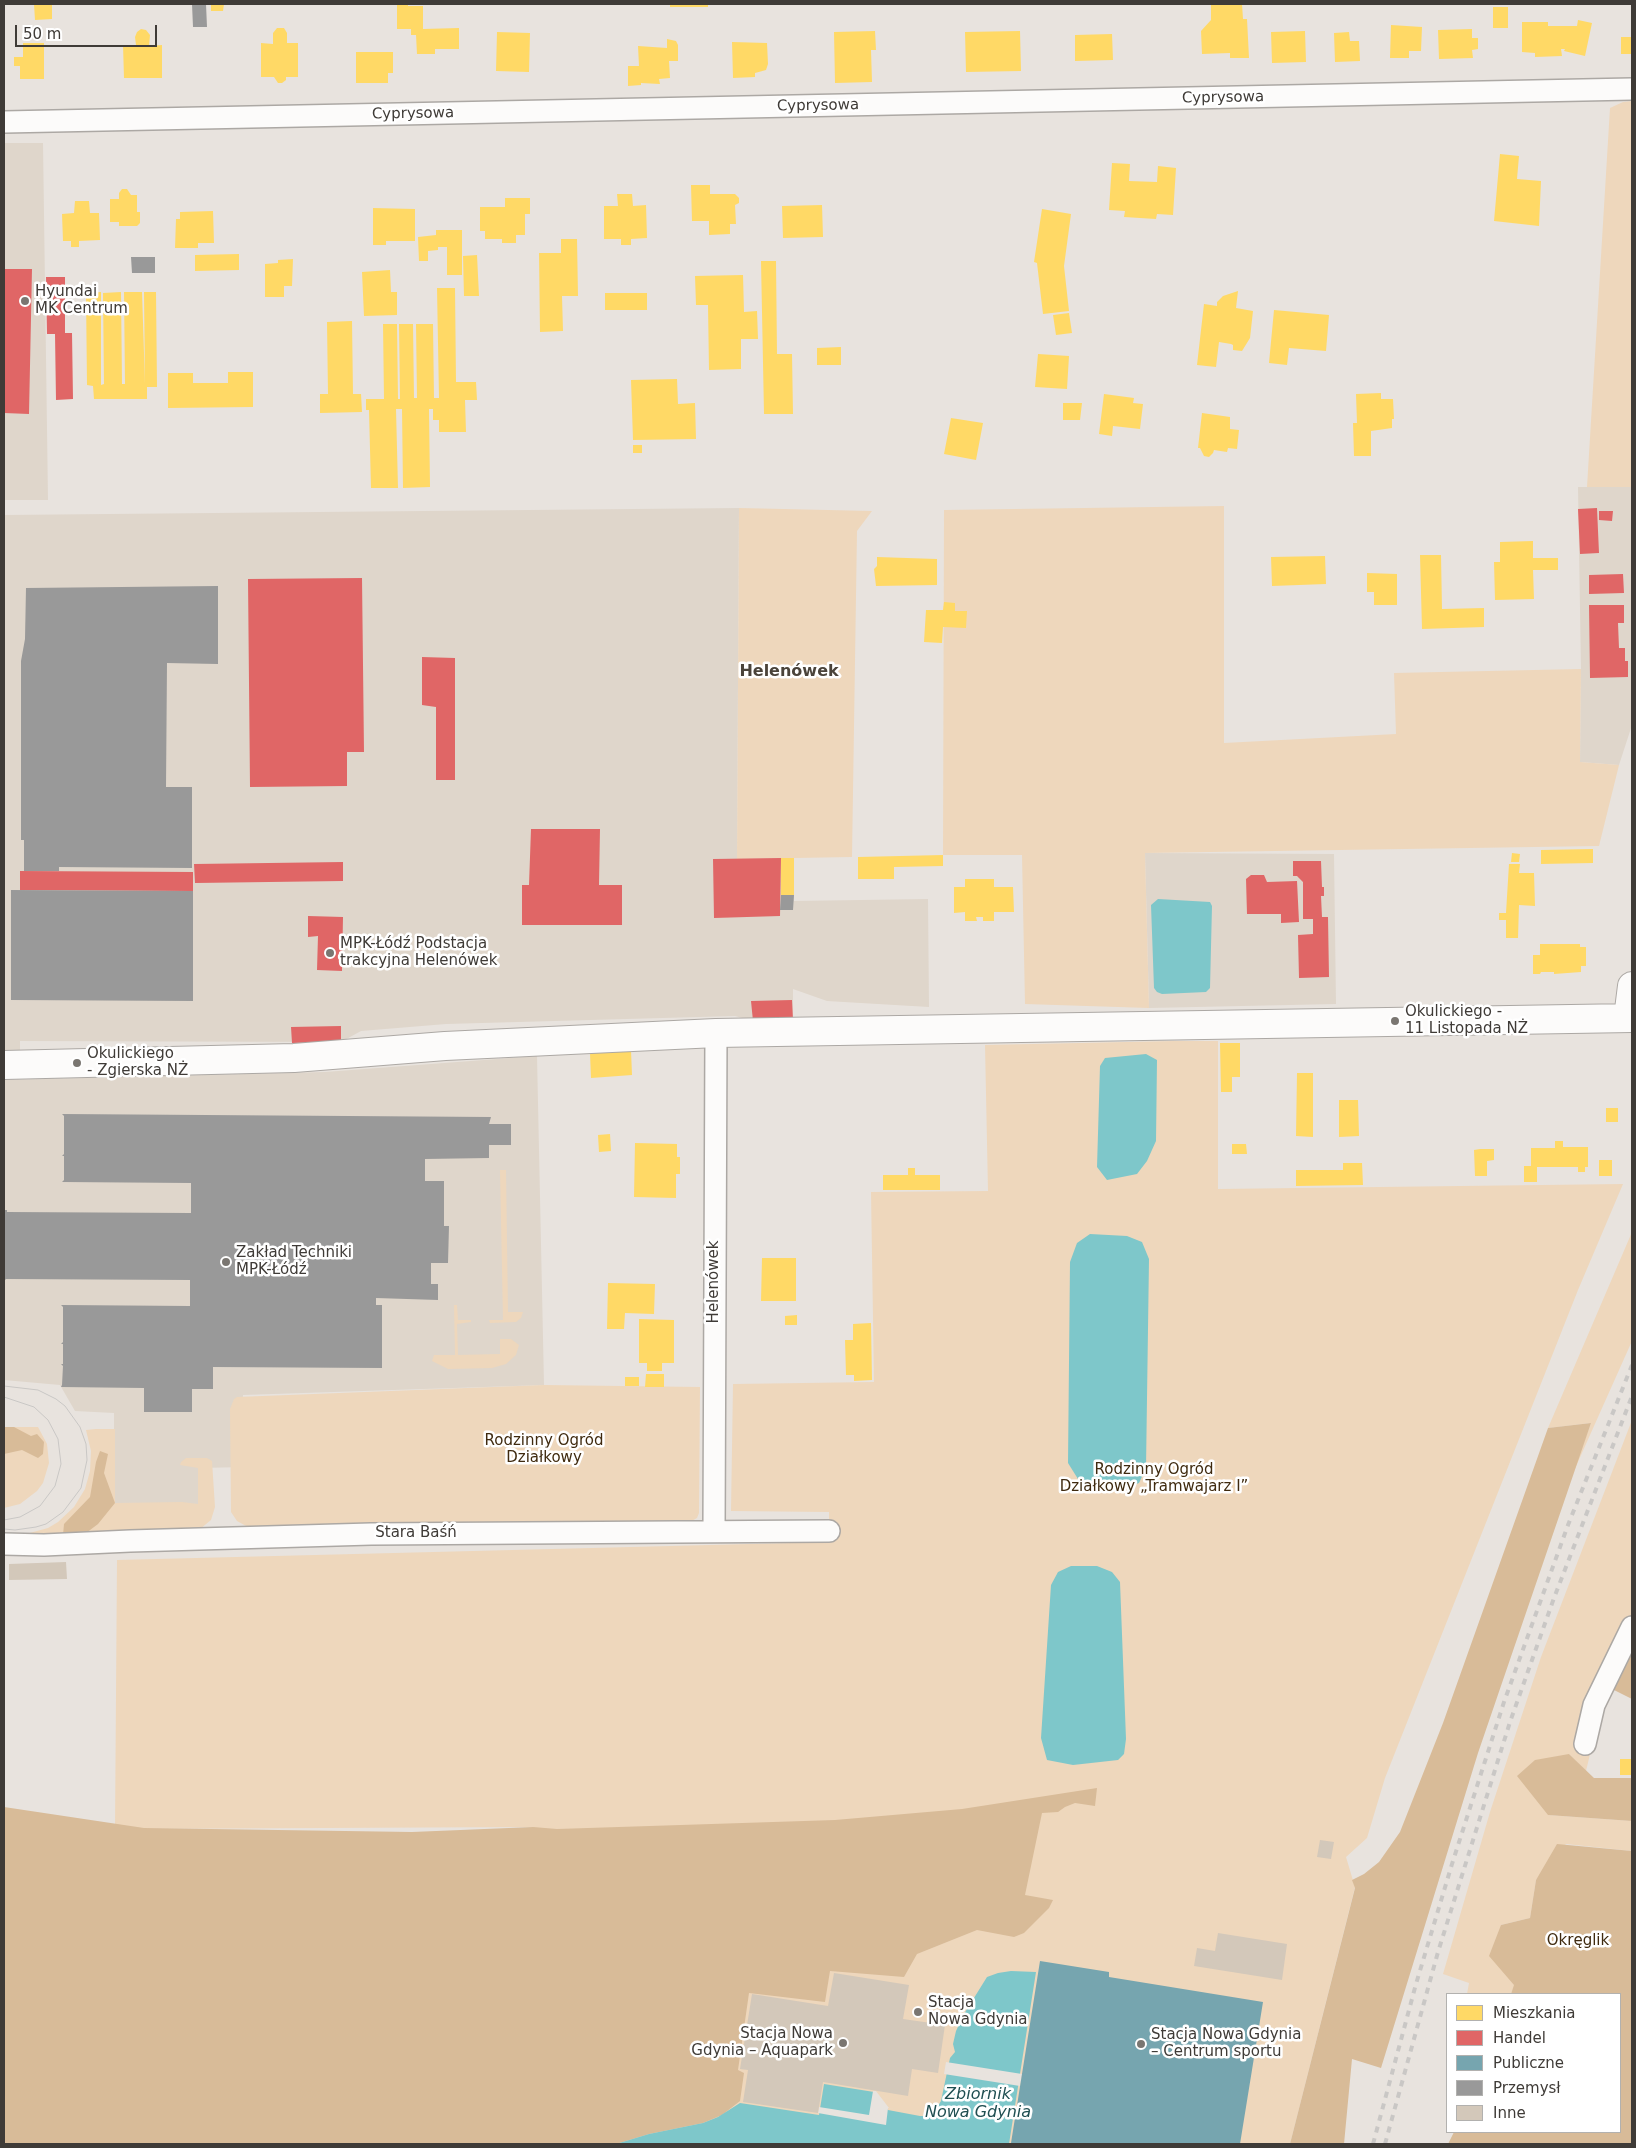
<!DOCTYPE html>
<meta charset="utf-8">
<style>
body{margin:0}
#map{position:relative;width:1636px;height:2148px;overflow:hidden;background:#e8e3de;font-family:"DejaVu Sans",sans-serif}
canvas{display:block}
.frame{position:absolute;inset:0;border:5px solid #3f3b37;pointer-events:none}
.legend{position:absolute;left:1446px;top:1993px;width:175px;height:140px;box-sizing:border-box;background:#fff;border:1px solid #b2b1af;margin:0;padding:6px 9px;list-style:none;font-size:15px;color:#3f3b37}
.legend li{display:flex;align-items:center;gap:10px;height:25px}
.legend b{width:25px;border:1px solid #b2b1af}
.scale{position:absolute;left:15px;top:25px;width:142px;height:22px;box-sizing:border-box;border:2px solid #3f3b37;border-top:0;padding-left:6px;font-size:15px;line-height:18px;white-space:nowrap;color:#3f3b37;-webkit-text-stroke:4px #fff;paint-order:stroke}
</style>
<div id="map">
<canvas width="1636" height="2148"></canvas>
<div class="frame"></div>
<ul class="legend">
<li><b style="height:14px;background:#ffd966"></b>Mieszkania</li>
<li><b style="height:14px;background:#e06666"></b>Handel</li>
<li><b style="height:14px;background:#76a5af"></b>Publiczne</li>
<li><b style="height:14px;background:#999"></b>Przemysł</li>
<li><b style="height:14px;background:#d3c8ba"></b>Inne</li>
</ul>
<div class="scale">50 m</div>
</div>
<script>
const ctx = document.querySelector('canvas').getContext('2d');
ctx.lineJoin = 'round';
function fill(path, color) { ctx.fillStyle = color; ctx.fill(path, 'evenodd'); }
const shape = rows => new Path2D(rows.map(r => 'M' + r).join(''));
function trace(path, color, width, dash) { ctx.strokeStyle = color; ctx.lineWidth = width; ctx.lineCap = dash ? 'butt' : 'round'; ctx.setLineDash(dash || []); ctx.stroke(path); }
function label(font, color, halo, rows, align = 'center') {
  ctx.font = font + ' "DejaVu Sans",sans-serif'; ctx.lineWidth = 5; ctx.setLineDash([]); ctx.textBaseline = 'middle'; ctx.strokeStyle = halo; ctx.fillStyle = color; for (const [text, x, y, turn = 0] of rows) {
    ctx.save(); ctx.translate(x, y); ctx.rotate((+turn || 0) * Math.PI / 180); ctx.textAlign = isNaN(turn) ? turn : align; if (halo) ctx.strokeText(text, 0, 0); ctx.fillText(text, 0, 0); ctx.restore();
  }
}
const built = shape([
 [4,143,43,143,48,500,4,500],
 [1578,487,1632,487,1632,725,1619,765,1580,762,1581,669],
 [739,508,737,858,794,858,794,901,928,899,929,1007,827,1001,793,989,793,1020,753,1021,735,1016,446,1024,361,1031,341,1042,20,1041,20,1050,4,1050,4,515],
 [1145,853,1334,854,1336,1004,1149,1008],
 [537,1056,544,1385,243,1395,245,1467,199,1468,200,1505,114,1504,114,1413,75,1411,60,1385,4,1380,4,1080,325,1072]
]);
const green = shape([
 [1632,101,1632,487,1587,487,1610,108,1623,102],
 [1224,506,1224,743,1396,734,1394,673,1581,669,1580,762,1619,765,1599,846,1145,853,1149,1008,1025,1004,1022,855,943,855,944,510],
 [739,508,872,511,857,531,852,857,737,859],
 [1174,1041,1218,1041,1218,1189,1623,1184,1578,1290,1385,1778,1367,1838,1346,1857,1355,1887,1290,2144,497,2144,532,1827,115,1829,117,1560,829,1542,829,1512,731,1511,733,1384,874,1382,871,1192,988,1191,985,1045],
 [500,1170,506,1170,508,1312,523,1312,521,1318,516,1322,490,1323,489,1320,503,1320],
 [1632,1232,1632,1341,1569,1482,1591,1423,1548,1428],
 [454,1305,457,1305,458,1320,471,1320,471,1322,457,1324,458,1355,500,1354,500,1339,511,1339,519,1345,516,1355,506,1364,492,1368,448,1369,432,1361,434,1355,455,1355],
 [544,1385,700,1387,699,1513,697,1518,688,1523,248,1527,237,1521,231,1512,230,1409,234,1399,237,1397],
 [1632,1420,1632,1633,1601,1708,1586,1771,1569,1754,1548,1815,1632,1821,1632,1851,1566,1844,1536,1880,1530,1918,1501,1925,1515,1985,1511,1994,1467,1994,1469,1983,1443,1974,1490,1812,1541,1657],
 [4,1427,38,1427,47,1444,49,1463,43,1483,37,1491,20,1504,4,1508],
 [96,1429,115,1429,115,1503,182,1502,198,1504,198,1468,180,1465,181,1462,186,1458,207,1458,212,1461,215,1507,211,1520,200,1529,4,1537,4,1533,26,1534,48,1528,58,1522,74,1507,85,1489,90,1471,91,1451,86,1430]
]);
const forest = shape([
 [1591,1423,1478,1753,1381,2068,1352,2059,1344,2144,1290,2144,1355,1888,1352,1880,1364,1874,1379,1862,1400,1832,1443,1723,1548,1428],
 [4,1427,14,1427,31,1436,37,1434,44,1442,43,1454,38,1458,22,1450,4,1454],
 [100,1451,108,1454,104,1473,115,1503,98,1524,82,1536,63,1535,64,1524,90,1497,96,1462],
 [1632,1633,1632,1699,1610,1688],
 [1569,1754,1594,1778,1632,1778,1632,1821,1548,1815,1517,1776,1535,1760],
 [1097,1788,1095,1806,1075,1803,1065,1807,1058,1812,1042,1813,1025,1895,1053,1900,1049,1908,1024,1933,1014,1937,977,1930,917,1954,904,1977,830,1971,825,2002,749,1993,738,2070,744,2073,740,2101,722,2115,703,2123,649,2134,616,2144,4,2144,4,1807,144,1828,412,1832,533,1827,557,1829,835,1820,962,1809],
 [1557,1844,1632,1851,1632,2144,1448,2144,1454,2132,1620,2132,1620,1994,1511,1994,1514,1985,1489,1956,1501,1925,1530,1918,1536,1880]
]);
const water = shape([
 [1158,899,1210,902,1212,906,1210,988,1206,992,1162,994,1157,992,1154,988,1151,905],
 [1146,1054,1157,1060,1156,1141,1147,1161,1137,1174,1107,1180,1097,1167,1100,1066,1105,1058],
 [1090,1234,1127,1236,1142,1242,1149,1259,1146,1468,1139,1483,1128,1487,1096,1490,1078,1479,1068,1463,1070,1262,1077,1243],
 [1071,1566,1097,1566,1112,1572,1120,1582,1126,1739,1124,1754,1118,1760,1073,1765,1047,1760,1041,1738,1051,1585,1058,1572],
 [1011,1971,1036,1972,1009,2144,616,2144,649,2134,703,2123,718,2117,740,2103,819,2115,824,2084,874,2092,888,2110,920,2116,929,2116,935,2111,941,2101,950,2058,955,2052,953,2044,956,2031,964,2014,987,1977,998,1973]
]);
const pier = shape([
 [946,2062,1022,2074,1020,2086,944,2074],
 [873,2091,876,2091,889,2108,895,2109,888,2108,886,2125,818,2113,819,2107,869,2115]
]);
const homes = shape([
 [34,4,52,4,52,19,35,20],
 [211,4,224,4,223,11,211,11],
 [397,4,408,4,408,6,423,6,423,29,459,28,459,49,435,49,435,54,417,54,416,35,411,35,411,29,397,29],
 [670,4,708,4,708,7,670,7],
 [1211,4,1242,4,1243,19,1247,19,1249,58,1230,58,1230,53,1202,54,1201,31,1211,20],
 [1493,7,1508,7,1508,28,1493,28],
 [1578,20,1592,23,1585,56,1564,51,1565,49,1561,49,1562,56,1535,57,1535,53,1522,52,1522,22,1548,22,1548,26,1577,26],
 [1391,25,1422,27,1421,51,1409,51,1409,58,1390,58],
 [277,28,284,28,287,33,287,43,298,43,298,77,286,77,286,80,282,83,278,83,274,77,261,77,261,43,273,44,273,33],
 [141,29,146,30,150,35,149,46,162,45,162,78,124,78,123,45,136,45,135,37,137,32],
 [1472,29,1472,38,1478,38,1478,49,1472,50,1473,58,1439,59,1438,30],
 [875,31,876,50,871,50,872,82,835,83,834,32],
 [1020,31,1021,71,966,72,965,32],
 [1305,31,1306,62,1272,63,1271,32],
 [497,32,530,33,529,72,496,71],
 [1349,32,1350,41,1359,41,1360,61,1335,62,1334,33],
 [1112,34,1113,60,1075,61,1075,35],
 [1621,37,1632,37,1632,54,1621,54],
 [667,39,676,41,678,45,678,61,669,61,670,78,659,79,660,84,641,83,641,85,628,86,628,66,639,66,638,46,667,48],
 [732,42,767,43,768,64,766,70,755,73,755,77,733,78],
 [23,43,44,43,44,79,20,79,20,66,14,66,14,57,23,57],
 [356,52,393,52,393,73,388,73,388,83,356,83],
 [1500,154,1519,156,1517,179,1541,181,1539,226,1494,221],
 [1112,163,1130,164,1129,181,1157,182,1158,166,1176,168,1173,215,1157,214,1156,219,1124,217,1125,211,1109,210],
 [691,185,710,185,710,194,735,194,739,198,739,203,735,205,736,224,730,224,730,234,709,235,709,221,692,221],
 [122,189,127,189,131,195,137,195,137,212,140,212,140,223,137,226,119,226,119,222,110,222,110,199,119,199,119,193],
 [617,194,632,194,633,206,646,205,647,238,631,239,631,245,621,245,621,239,604,239,604,206,618,206],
 [505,198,530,198,530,214,525,214,525,235,516,235,516,243,502,243,502,239,485,239,485,231,480,231,480,207,505,207],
 [75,201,89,201,90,213,99,213,100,240,79,241,79,247,71,247,71,241,63,241,62,214,74,213],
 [822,205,823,237,783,238,782,206],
 [373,208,415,209,415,241,386,241,386,245,373,245],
 [1042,209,1071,214,1064,266,1069,311,1043,314,1037,263,1034,262],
 [213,211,214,243,198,243,198,248,175,248,176,219,180,219,180,212],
 [436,230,462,230,462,275,447,275,447,247,438,247,438,250,428,251,428,261,419,261,418,237,436,235],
 [561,239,577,239,578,296,562,296,563,331,540,332,539,253,561,253],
 [239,254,239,270,195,271,195,255],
 [477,255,479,296,464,296,463,256],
 [293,259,292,286,284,286,284,297,265,297,265,264,278,263,278,260],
 [761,261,776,261,777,354,792,354,793,414,764,414],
 [390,270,391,292,397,292,397,315,364,316,362,272],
 [743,275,744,312,757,311,758,339,741,339,741,369,709,370,708,305,696,305,695,276],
 [437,288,455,288,456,382,476,382,477,400,465,400,466,432,439,432,439,420,433,420,433,409,429,409,430,487,403,488,402,409,396,409,398,488,371,488,369,410,366,410,366,399,384,399,383,324,397,324,398,399,400,399,399,324,413,324,414,398,417,398,416,324,433,324,434,398,439,398],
 [1238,291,1236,308,1253,311,1250,338,1242,351,1233,350,1233,345,1231,344,1219,342,1216,367,1197,365,1204,304,1217,306,1217,302,1223,296],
 [101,292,101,385,104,384,103,293,121,292,122,384,125,384,124,292,142,292,145,384,144,292,156,292,157,387,147,387,147,399,94,399,93,386,87,385,86,293],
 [605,293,647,293,647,310,605,310],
 [1274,310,1329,315,1326,351,1289,348,1287,365,1269,363],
 [1069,313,1072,333,1056,335,1053,315],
 [352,321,353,394,361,394,362,412,320,413,320,394,328,394,327,322],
 [841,347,841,365,817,365,817,348],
 [1038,354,1069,356,1067,389,1035,387],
 [228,372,253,372,253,407,168,408,168,373,193,373,193,383,228,383],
 [677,379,678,404,695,403,696,439,633,440,631,380],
 [1381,393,1381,399,1393,399,1394,419,1392,419,1392,428,1371,431,1371,456,1354,456,1353,423,1357,423,1356,394],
 [1104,394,1134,398,1133,403,1143,404,1140,429,1113,426,1112,436,1099,434],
 [1063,403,1082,403,1080,420,1063,420],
 [1202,413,1230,417,1230,429,1239,430,1237,449,1228,448,1227,452,1214,450,1213,453,1209,457,1204,456,1200,448,1198,448],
 [951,418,983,423,976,460,944,454],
 [633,445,642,445,642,453,633,453],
 [1533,541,1533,558,1558,558,1558,570,1533,570,1534,599,1495,600,1494,562,1500,562,1500,542],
 [1420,555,1441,555,1442,609,1484,608,1484,627,1422,629],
 [1325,556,1326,584,1272,586,1271,557],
 [877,557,937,559,937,585,876,586,874,569,877,566],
 [1367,573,1397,574,1397,605,1374,605,1374,592,1367,592],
 [944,602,955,603,955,611,967,611,966,628,943,627,942,643,924,642,926,610,943,610],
 [1593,849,1593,863,1541,864,1541,850],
 [1512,853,1520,854,1519,862,1511,862],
 [943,855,943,866,894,867,894,879,858,879,858,857],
 [781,858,794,858,794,895,781,895],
 [1509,864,1520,864,1519,873,1534,873,1535,906,1519,905,1518,938,1506,938,1506,920,1499,920,1499,913,1506,913],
 [965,879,994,879,994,887,1013,887,1014,912,994,912,994,921,983,921,983,917,976,917,977,921,965,921,965,912,954,913,954,887,965,887],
 [1540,944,1580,944,1580,947,1586,947,1586,966,1581,966,1581,972,1554,974,1554,972,1541,972,1540,974,1533,974,1533,955,1540,955],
 [1220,1043,1240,1043,1240,1077,1232,1077,1232,1092,1221,1092],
 [631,1050,632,1075,591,1078,590,1053],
 [1297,1073,1313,1073,1313,1137,1296,1136],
 [1339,1100,1358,1100,1359,1136,1339,1137],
 [1606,1108,1618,1108,1618,1122,1606,1122],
 [610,1134,611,1151,599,1152,598,1135],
 [1555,1141,1563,1141,1563,1147,1588,1147,1588,1167,1585,1167,1585,1172,1578,1172,1578,1167,1537,1167,1537,1182,1524,1182,1524,1166,1531,1166,1531,1148,1555,1148],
 [635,1143,677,1144,677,1157,680,1157,680,1174,676,1174,676,1198,634,1197],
 [1232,1144,1246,1144,1247,1154,1232,1154],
 [1480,1149,1494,1149,1494,1160,1487,1161,1487,1176,1475,1176,1474,1150],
 [1599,1160,1612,1160,1612,1176,1599,1176],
 [1343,1163,1362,1163,1363,1185,1296,1186,1296,1170,1343,1170],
 [908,1168,915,1168,915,1175,940,1175,940,1190,883,1190,883,1175,908,1175],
 [762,1258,796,1258,796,1301,761,1301],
 [608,1283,655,1284,654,1314,625,1313,624,1329,607,1329],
 [797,1315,797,1325,785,1325,785,1316],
 [639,1319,674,1320,674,1363,662,1363,662,1371,647,1371,647,1363,639,1363],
 [871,1323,872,1380,854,1381,854,1375,846,1375,845,1340,853,1340,853,1324],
 [646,1374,664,1374,664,1387,645,1387],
 [625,1377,639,1377,639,1386,625,1386],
 [1620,1759,1632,1759,1632,1775,1620,1775]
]);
const shops = shape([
 [4,269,32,269,29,414,4,413],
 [46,277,65,277,65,333,72,333,73,399,56,400,55,334,47,334],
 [1597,508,1599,553,1580,554,1578,509],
 [1599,511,1613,511,1612,521,1599,520],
 [1623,574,1624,593,1589,594,1589,575],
 [362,578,364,752,347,752,347,786,250,787,248,579],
 [1589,605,1624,605,1624,623,1618,623,1619,648,1625,648,1625,661,1628,661,1628,677,1590,678],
 [422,657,455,658,455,780,436,780,436,707,422,705],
 [531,829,600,829,599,885,622,885,622,925,522,925,522,885,529,885],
 [781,858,780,916,714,918,713,859],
 [1293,861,1321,861,1322,887,1324,887,1324,896,1321,896,1322,917,1328,917,1329,977,1299,978,1298,935,1313,934,1313,919,1303,919,1303,882,1297,876,1293,876],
 [343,862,343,881,195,883,194,864],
 [20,871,193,872,193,891,20,890],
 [1251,875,1264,875,1267,882,1297,881,1299,922,1281,923,1281,914,1247,914,1246,879],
 [308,916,343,917,342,971,317,970,318,936,308,937],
 [792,1000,793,1020,753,1021,751,1001],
 [341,1026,341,1042,292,1043,291,1027]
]);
const public = shape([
 [1040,1961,1109,1972,1109,1977,1263,2002,1240,2144,1011,2143]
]);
const industry = shape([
 [192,4,206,4,207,27,193,27],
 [131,257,155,257,155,273,132,273],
 [218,586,218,664,167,663,166,787,192,787,192,868,59,867,59,871,24,871,24,840,21,840,21,661,25,639,26,588],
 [11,890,193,891,193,1001,11,1000],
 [781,895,794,895,793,910,780,910],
 [62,1114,491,1117,489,1124,511,1124,511,1145,489,1145,489,1158,425,1159,425,1181,444,1181,444,1226,449,1226,448,1263,431,1263,431,1284,438,1284,438,1300,376,1298,376,1305,382,1305,382,1368,213,1367,213,1389,192,1389,192,1412,144,1412,144,1388,61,1387,62,1385,63,1366,61,1364,63,1364,63,1344,61,1344,63,1342,63,1307,61,1305,190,1306,190,1280,6,1279,4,1281,4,1210,7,1210,7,1212,191,1213,191,1183,62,1182,64,1180,64,1156,62,1156,64,1154,64,1116]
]);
const building = shape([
 [66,1562,67,1579,9,1580,9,1564],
 [1320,1840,1334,1842,1331,1859,1317,1857],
 [1218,1933,1287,1944,1282,1980,1194,1966,1197,1948,1215,1951],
 [834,1973,909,1985,903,2019,945,2025,938,2073,912,2069,908,2096,823,2082,818,2113,743,2102,748,2070,740,2069,752,1994,828,2006]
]);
const street = shape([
 [4,122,1632,89],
 [714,1531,716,1033],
 [4,1544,44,1545,130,1541,371,1534,829,1531],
 [1585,1744,1594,1705,1632,1627]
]);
const secondary = shape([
 [1628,1018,1632,986],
 [4,1065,294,1058,445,1046,716,1033,1632,1018]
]);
const tram = shape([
 [4,1386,38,1390,56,1399,65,1406,80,1427,86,1444,87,1460,81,1488,63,1512,46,1524,36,1527,15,1530,4,1529],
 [4,1397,34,1407,48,1420,58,1439,61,1464,55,1486,40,1506,20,1517,4,1520]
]);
const rail = shape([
 [1373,2144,1416,1984,1452,1864,1504,1702,1568,1525,1632,1365],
 [1385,2144,1438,1952,1510,1722,1554,1598,1632,1396]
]);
const markers = [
 [25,301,5,"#7a7671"],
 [330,953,5,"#7a7671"],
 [1395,1021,5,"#7a7671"],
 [77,1063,5,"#7a7671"],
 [226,1262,5,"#7a7671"],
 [918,2012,5,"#7a7671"],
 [843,2043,5,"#7a7671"],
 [1141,2044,5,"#7a7671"]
];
const streetNames = [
 ["Cyprysowa",1223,98,-1],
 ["Cyprysowa",818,106,-1],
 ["Cyprysowa",413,114,-1],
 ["Helenówek",714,1282,-90],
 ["Stara Baśń",416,1533]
];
const poiNames = [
 ["Hyundai",35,292],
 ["MK Centrum",35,309],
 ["MPK-Łódź Podstacja",340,944],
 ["trakcyjna Helenówek",340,961],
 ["Okulickiego -",1405,1012],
 ["11 Listopada NŻ",1405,1029],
 ["Okulickiego",87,1054],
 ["- Zgierska NŻ",87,1071],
 ["Zakład Techniki",236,1253],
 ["MPK-Łódź",236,1270],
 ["Stacja",928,2003],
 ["Nowa Gdynia",928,2020],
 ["Stacja Nowa",833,2034,"right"],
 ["Gdynia – Aquapark",833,2051,"right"],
 ["Stacja Nowa Gdynia",1151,2035],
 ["– Centrum sportu",1151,2052]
];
const parkNames = [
 ["Rodzinny Ogród",544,1441],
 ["Działkowy",544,1458],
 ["Rodzinny Ogród",1154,1470],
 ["Działkowy „Tramwajarz I”",1154,1487],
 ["Okręglik",1578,1941]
];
const neighbourhoodNames = [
 ["Helenówek",789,672]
];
const waterNames = [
 ["Zbiornik",978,2095],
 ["Nowa Gdynia",978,2113]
];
fill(built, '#dfd6cb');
fill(green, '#eed7bc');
fill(forest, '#d8bb98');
fill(water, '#7ec7ca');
fill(pier, '#e8e3de');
fill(homes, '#ffd966');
fill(shops, '#e06666');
fill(public, '#76a5af');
fill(industry, '#999');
fill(building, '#d3c8ba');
trace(street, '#aca8a4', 24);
trace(secondary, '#aca8a4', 30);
trace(street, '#fcfbfa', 21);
trace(secondary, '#fcfbfa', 28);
trace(tram, '#c9c7c5', 1);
trace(rail, '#c9c7c5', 4, [6, 6]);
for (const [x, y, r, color] of markers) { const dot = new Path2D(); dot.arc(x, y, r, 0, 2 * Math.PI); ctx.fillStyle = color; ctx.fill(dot); trace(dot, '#fff', 2); }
label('15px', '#3f3b37', '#fff', streetNames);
label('15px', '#3f3b37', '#fff', poiNames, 'left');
label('15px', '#3f2a0f', '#fff', parkNames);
label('bold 16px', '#4a433a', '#fff', neighbourhoodNames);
label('italic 16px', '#204f52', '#fff', waterNames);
</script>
